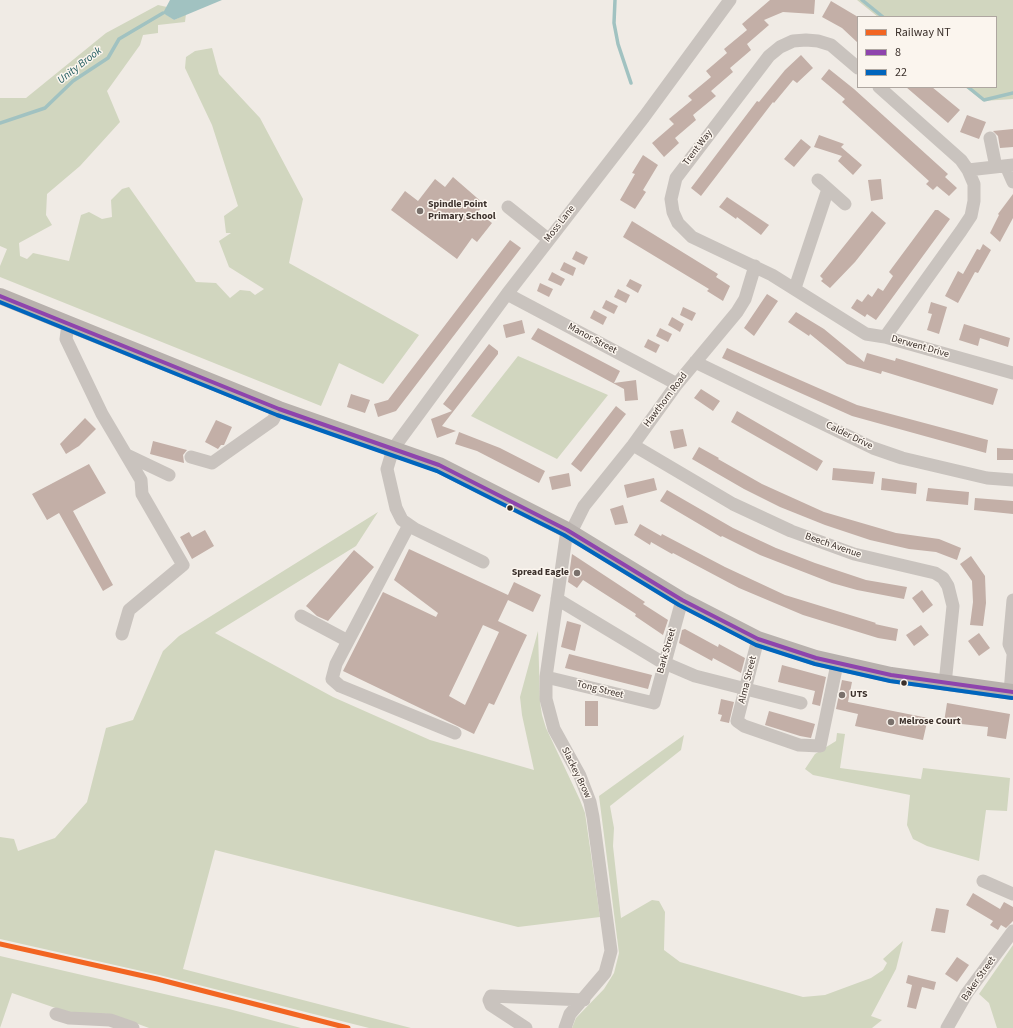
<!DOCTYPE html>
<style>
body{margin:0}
#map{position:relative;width:1013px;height:1028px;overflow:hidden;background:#f0ebe5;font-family:"Source Sans 3",sans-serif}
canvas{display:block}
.legend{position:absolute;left:857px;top:16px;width:140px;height:72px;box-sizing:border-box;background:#fbf5ee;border:1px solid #aea6a0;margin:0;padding:5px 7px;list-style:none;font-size:12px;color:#3b302b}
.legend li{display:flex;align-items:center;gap:8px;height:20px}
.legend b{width:20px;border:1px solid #aea6a0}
</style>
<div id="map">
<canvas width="1013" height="1028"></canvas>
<ul class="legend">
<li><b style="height:5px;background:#f26522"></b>Railway NT</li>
<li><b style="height:5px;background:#8e44ad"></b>8</li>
<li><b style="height:5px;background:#0065bd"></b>22</li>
</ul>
</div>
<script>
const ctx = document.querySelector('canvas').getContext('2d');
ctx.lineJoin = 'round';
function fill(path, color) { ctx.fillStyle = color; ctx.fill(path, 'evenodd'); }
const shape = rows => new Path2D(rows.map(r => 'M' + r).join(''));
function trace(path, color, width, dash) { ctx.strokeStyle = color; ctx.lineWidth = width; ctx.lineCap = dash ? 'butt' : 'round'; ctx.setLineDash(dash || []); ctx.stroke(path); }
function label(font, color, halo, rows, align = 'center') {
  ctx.font = font + ' "Source Sans 3",sans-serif'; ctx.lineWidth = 3; ctx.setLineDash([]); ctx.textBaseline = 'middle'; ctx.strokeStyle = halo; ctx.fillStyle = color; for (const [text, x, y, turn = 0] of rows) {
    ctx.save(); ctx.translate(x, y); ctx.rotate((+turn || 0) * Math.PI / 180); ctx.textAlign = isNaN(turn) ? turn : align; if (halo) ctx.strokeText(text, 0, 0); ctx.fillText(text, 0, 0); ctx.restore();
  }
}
const green = shape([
 [857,0,1013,0,1013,99,983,101,965,87,996,87,996,17,878,17],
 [158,5,167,7,164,13,174,20,186,14,185,22,158,25,158,33,143,35,140,45,107,91,120,122,80,166,47,194,46,215,52,225,19,243,20,256,27,259,33,253,69,261,81,215,89,212,102,219,112,217,111,200,122,189,129,187,196,282,216,283,230,298,240,290,250,291,255,295,264,289,229,267,219,241,231,233,226,233,224,216,238,206,212,125,185,68,186,57,195,51,212,48,219,74,260,118,303,199,289,263,419,335,383,384,339,363,321,406,0,277,0,266,7,249,0,246,0,98,26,98,106,33],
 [518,356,608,395,557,459,471,416],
 [378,512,356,546,215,633,333,697,430,740,534,770,522,715,520,697,538,631,540,702,542,715,546,728,580,800,585,813,600,917,518,927,215,850,183,969,411,1028,369,1028,159,975,0,939,0,837,14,839,18,851,55,838,87,802,106,728,133,720,163,651,179,636],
 [837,733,845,734,840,768,921,779,923,768,1010,778,1007,811,986,810,979,861,927,846,913,839,907,825,910,795,813,775,805,769,815,754,836,741],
 [684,735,681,750,610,806,614,828,613,846,621,918,652,900,659,901,665,912,664,950,680,962,803,997,825,995,871,978,883,970,887,963,883,959,903,941,896,969,871,1016,882,1020,872,1028,572,1028,576,1018,604,989,614,973,619,953,599,796],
 [1013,945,1013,1028,997,1028,989,1003,979,994],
 [0,956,229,1009,301,1028,149,1028,111,1014,70,1013,12,993,0,1028]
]);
const water = shape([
 [170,0,222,0,174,20,163,13]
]);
const stream = shape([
 [615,0,614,23,618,44,631,83],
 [862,0,883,17],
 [968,87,984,100,1013,93],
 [0,123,45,108,73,81,108,58,119,39,163,13]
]);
const building = shape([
 [770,0,815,0,814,14,783,12,764,20,769,25,747,44,751,50,730,68,733,72,711,91,716,96,693,115,696,120,675,138,679,143,664,157,652,143,674,124,669,119,692,100,688,96,711,77,706,71,727,53,724,49,747,30,742,24],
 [831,1,858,17,858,43,842,28,822,17],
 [801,55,813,68,797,83,793,80,774,103,773,102,701,196,691,188,757,101,759,102,785,70],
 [829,69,854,89,948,174,945,177,957,188,949,196,937,186,933,190,926,184,929,181,842,102,845,99,821,79],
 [906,87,932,87,960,110,948,123],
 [967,115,986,122,979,139,960,132],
 [1013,129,1013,147,1000,148,998,136,993,131],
 [819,135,844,144,841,147,862,165,853,175,838,161,842,156,814,147],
 [801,139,811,147,794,167,784,159],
 [643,155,658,165,643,190,646,192,635,209,620,200,635,174,632,173],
 [453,177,484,204,478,212,492,223,477,242,472,238,457,259,391,210,405,191,418,201,435,179,445,187],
 [881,179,883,199,871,201,868,180],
 [1013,194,1013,218,1000,242,990,233,999,215,998,214],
 [727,197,769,225,761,235,737,217,736,219,719,207],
 [935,210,938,210,950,219,876,320,867,314,865,317,851,308,857,299,862,302,868,294,872,297,878,288,883,291,893,276,889,272],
 [872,211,886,223,855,262,830,288,821,281,823,279,820,276],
 [632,221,718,274,716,277,730,286,723,301,707,291,709,289,623,237],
 [510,240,521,248,396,411,378,417,374,404,388,400],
 [983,244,991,250,978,273,975,272,958,303,945,296,958,271,963,274,977,249,980,250],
 [576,251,588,257,584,265,572,259],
 [564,262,576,268,573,276,560,270],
 [552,272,565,279,561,286,548,280],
 [630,279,642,285,638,293,626,286],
 [540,283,553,289,549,297,537,291],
 [618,289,630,295,626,303,614,297],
 [767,294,778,301,754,336,744,328],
 [606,300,618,306,614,314,602,308],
 [931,302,947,307,939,334,927,330,932,314,928,313],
 [683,307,696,313,692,321,680,315],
 [594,310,607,317,603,325,590,318],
 [796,312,824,329,864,362,867,353,895,361,896,358,998,389,993,405,882,371,881,374,847,364,810,334,809,336,788,322],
 [672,317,684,324,680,332,668,325],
 [522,320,525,333,506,338,503,325],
 [964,324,1010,338,1008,347,980,338,978,346,959,340],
 [538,328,620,371,614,383,636,380,638,400,625,401,624,389,531,339],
 [660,328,672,334,668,342,656,336],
 [648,339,660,345,656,353,644,347],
 [489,344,498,351,498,354,442,426,456,431,437,438,431,419,452,411,443,404],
 [727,348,857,405,988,440,986,453,852,416,722,358],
 [701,389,720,401,713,411,694,398],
 [351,394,370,400,365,413,347,407],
 [616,406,626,414,581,472,571,464],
 [737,411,823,461,817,471,731,422],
 [85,418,96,429,79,446,66,454,60,444],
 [216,420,232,427,224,445,221,445,218,449,205,442],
 [683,429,687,446,674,449,670,431],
 [459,432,500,448,545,471,539,483,477,451,455,444],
 [153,441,187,450,183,455,184,463,150,454],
 [699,447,719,458,718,459,762,484,824,512,896,533,939,539,961,548,957,560,936,552,909,549,870,540,825,525,780,507,744,489,692,459],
 [997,448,1013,449,1013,460,997,460],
 [89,464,106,493,73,511,113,585,103,591,59,513,47,520,32,494],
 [833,468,875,472,873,484,832,480],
 [569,473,571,486,552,490,549,477],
 [654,478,657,490,627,498,624,485],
 [882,478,917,483,916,494,881,490],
 [928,488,969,492,968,505,926,501],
 [667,490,733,528,776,548,815,563,866,580,907,587,904,599,857,590,832,583,760,555,722,536,721,537,660,501],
 [975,498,1013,501,1013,514,974,510],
 [623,505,628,523,615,525,610,509],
 [640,524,661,536,662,534,725,567,785,595,876,623,875,624,898,629,896,641,878,638,803,615,739,588,673,553,672,554,651,542,650,545,634,535],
 [205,530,214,546,192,559,180,537,189,532,192,537],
 [409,549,508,595,514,582,541,595,533,612,508,600,498,621,527,635,494,705,489,703,474,734,343,671,383,592,436,617,438,613,394,580],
 [483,625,499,632,465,705,449,696],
 [354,550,374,567,328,621,317,616,306,606],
 [572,554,645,602,643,604,668,620,663,635,635,616,636,614,583,580,577,588,568,582],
 [971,556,985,576,986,603,983,626,970,625,973,602,972,581,960,564],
 [922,590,933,605,923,613,912,598],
 [567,621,581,625,575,651,561,647],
 [921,625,929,635,914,646,906,635],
 [685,629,718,647,719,644,745,658,741,673,713,658,712,661,679,643,682,630],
 [979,633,990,648,979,656,968,641],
 [569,654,652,675,648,689,565,668],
 [782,665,826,677,820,706,812,704,815,691,778,682],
 [842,680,852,682,848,702,928,718,923,740,855,726,858,714,836,709],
 [721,699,734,702,729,723,720,721,722,715,718,714],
 [585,701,598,701,598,726,585,726],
 [947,703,1010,714,1006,739,987,736,988,727,944,722],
 [769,711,815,724,811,738,800,736,765,725],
 [973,893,1000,909,1004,902,1013,907,1013,921,1006,928,1001,925,998,930,990,925,993,921,966,905],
 [936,908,949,910,945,933,931,931],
 [957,957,969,965,957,982,945,974],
 [908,975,936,982,934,990,922,987,916,1009,907,1007,912,985,906,983]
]);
const minor = shape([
 [858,68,831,45,818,41,806,40,793,41,780,47,769,56,676,178,671,199,673,212,678,223,692,237,772,275,866,334,885,337,1013,373],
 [879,87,961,160,968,170,974,184,974,201,971,216,961,231,885,337],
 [990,138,996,167],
 [1006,166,1013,182],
 [968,170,1013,165],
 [818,180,845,204],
 [508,207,548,239],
 [795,288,828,189],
 [507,294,677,384],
 [68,324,66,339,102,414,141,480,142,494,183,565,129,610,122,634],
 [695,362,873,448,902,458,987,478,1013,480],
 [633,445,733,504,791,531,854,554,935,573,943,578,948,586,953,606,945,684],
 [127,455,169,475],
 [191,457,212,463,273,420,279,409],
 [409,525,336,664,332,679,340,686,455,733],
 [571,532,584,506,633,445,677,384,737,312,745,299,755,266],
 [483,562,415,529,402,520,396,508,387,469,393,449,507,294,644,117,730,0],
 [557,599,660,661,695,676,801,703],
 [1013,600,1009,644,1013,653],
 [301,616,348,641],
 [758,639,737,721,744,726,799,745,820,746,837,664],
 [546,677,654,703,682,600],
 [1010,692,1013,656],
 [983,881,1013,894],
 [56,1014,69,1018,110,1020,133,1028],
 [526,1028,491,1005,489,1000,491,996,584,1000],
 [565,1028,570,1014,605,973,611,951,593,817,590,802,580,776,554,729,546,699,546,677,567,530],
 [947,1028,967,993,1013,931]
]);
const major = shape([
 [0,296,279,409,439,465,567,530,682,600,758,639,816,658,891,675,1013,692]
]);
const bus1 = shape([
 [0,296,279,409,439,465,567,530,682,600,758,639,816,658,891,675,1013,692]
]);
const bus2 = shape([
 [0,302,277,415,437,471,564,535,679,605,756,645,815,664,890,681,1012,698]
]);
const rail1 = shape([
 [0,944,157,979,348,1028]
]);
const markers = [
 [420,211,4,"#7a716c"],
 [510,508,3.5,"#3b302b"],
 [577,573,4,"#7a716c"],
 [904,683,3.5,"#3b302b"],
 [842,695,4,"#7a716c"],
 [891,722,4,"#7a716c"]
];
const streetNames = [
 ["Trent Way",698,148,-53],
 ["Moss Lane",560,224,-52],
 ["Manor Street",592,339,28],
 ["Derwent Drive",920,347,16],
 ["Hawthorn Road",666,400,-53],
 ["Calder Drive",849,436,26],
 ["Beech Avenue",833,546,19],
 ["Bark Street",667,651,-74],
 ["Alma Street",748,680,-76],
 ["Tong Street",600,690,14],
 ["Slackey Brow",576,773,64],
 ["Baker Street",979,979,-55]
];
const poiNames = [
 ["Spindle Point",428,205],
 ["Primary School",428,217],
 ["Spread Eagle",569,573,"right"],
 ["UTS",850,695],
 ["Melrose Court",899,722]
];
const waterNames = [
 ["Unity Brook",80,66,-38]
];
fill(green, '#d1d6bf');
fill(water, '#a1c2c1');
trace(stream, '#a1c2c1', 3.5);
fill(building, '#c3afa7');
trace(minor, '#c9c3be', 13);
trace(major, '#b8b1ad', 16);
trace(bus1, '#8e44ad', 4);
trace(bus2, '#0065bd', 4);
trace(rail1, '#f26522', 5);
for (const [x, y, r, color] of markers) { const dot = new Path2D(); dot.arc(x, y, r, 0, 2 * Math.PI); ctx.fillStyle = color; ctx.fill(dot); trace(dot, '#fbf5ee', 1.5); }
label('10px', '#3b302b', '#fbf5ee', streetNames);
label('bold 10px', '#3b302b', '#fbf5ee', poiNames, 'left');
label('italic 11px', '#1f5a5e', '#fbf5ee', waterNames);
</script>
